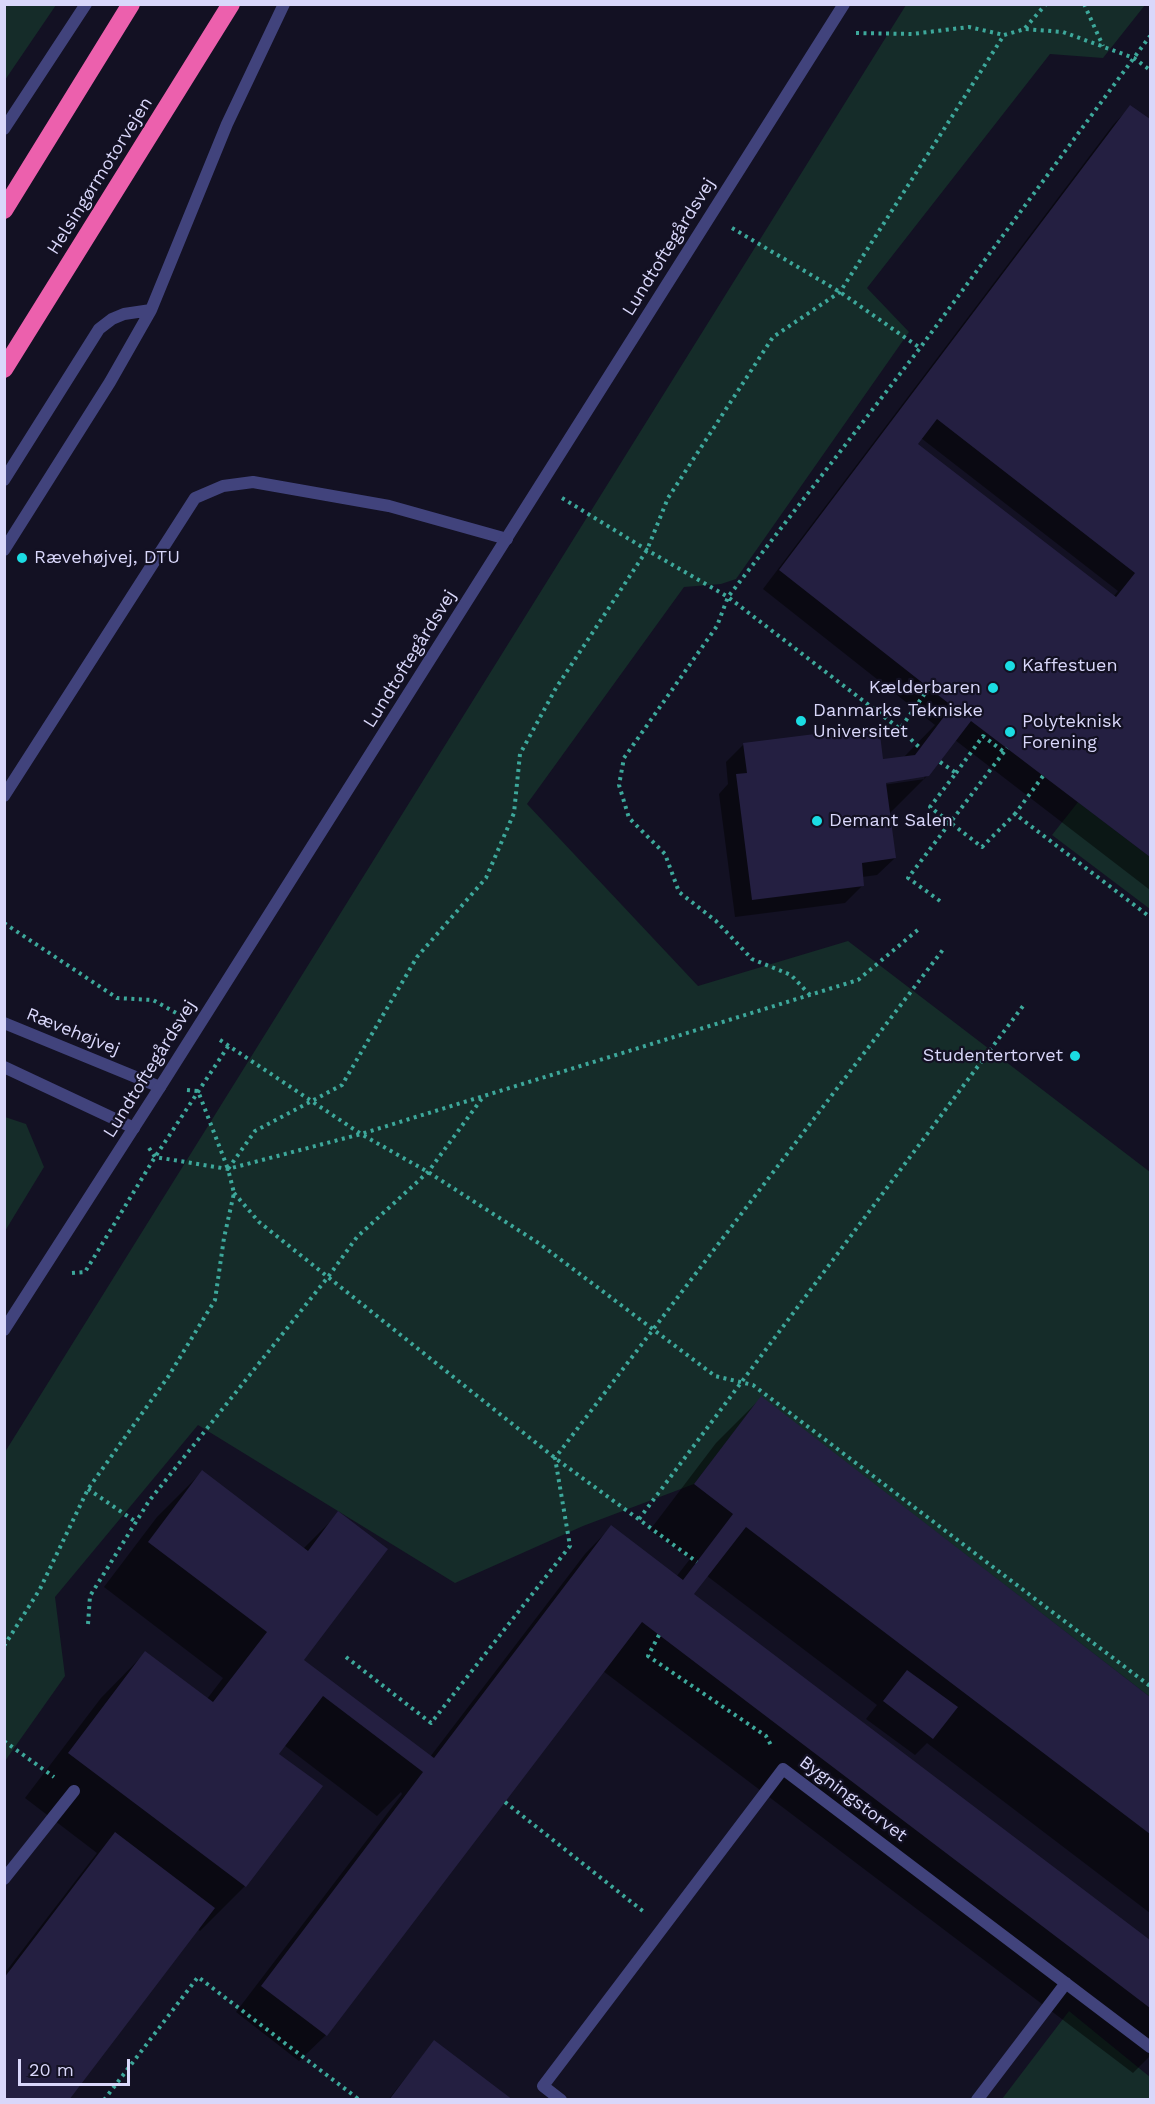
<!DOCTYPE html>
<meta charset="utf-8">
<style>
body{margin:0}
#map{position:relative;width:1155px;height:2104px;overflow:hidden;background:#131123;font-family:"Work Sans",sans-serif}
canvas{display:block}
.frame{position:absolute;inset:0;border:6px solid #d9d7fa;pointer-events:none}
.scale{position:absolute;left:18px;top:2059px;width:112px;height:27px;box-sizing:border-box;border:3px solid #d9d7fa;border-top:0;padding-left:8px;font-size:18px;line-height:21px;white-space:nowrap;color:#d9d7fa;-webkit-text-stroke:4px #131123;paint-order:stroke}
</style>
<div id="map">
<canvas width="1155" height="2104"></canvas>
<div class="frame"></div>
<div class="scale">20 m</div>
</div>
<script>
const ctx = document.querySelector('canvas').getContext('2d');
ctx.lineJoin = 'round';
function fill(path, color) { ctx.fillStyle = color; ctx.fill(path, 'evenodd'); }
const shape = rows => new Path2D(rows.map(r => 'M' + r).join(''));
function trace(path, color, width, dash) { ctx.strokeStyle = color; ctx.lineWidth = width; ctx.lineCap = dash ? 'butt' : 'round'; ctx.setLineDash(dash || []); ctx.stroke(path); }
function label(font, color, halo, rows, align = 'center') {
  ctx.font = font + ' "Work Sans",sans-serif'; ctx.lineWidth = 4.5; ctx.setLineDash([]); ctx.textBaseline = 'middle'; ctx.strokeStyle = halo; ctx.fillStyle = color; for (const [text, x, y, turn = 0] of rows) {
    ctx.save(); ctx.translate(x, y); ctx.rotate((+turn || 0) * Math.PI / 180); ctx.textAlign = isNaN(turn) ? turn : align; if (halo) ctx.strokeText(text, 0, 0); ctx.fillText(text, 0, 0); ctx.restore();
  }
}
const green = shape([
 [5,4,56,5,5,80,4,5],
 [906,5,1145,5,1103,58,1050,54,867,288,909,332,736,579,721,584,684,587,527,804,698,986,848,941,1150,1172,1150,1697,761,1397,694,1484,583,1526,455,1583,198,1425,55,1597,65,1676,5,1761,5,1452],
 [1078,802,1150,857,1150,909,1052,835],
 [5,1117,26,1124,44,1167,5,1231],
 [1069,2011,1150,2077,1150,2099,1002,2099]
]);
const shadow = shape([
 [1130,107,1150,121,1150,890,955,740,928,775,889,814,895,858,877,875,862,877,863,885,845,903,735,917,719,794,728,784,726,762,744,744,882,761,903,758,935,725,763,589,1113,125],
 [921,438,1118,591,1113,597,916,445],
 [924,776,925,779,883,785,886,782],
 [761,1398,1150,1699,1150,1913,927,1743,915,1755,866,1719,877,1705,707,1576,692,1595,1150,1942,1150,2056,1133,2073,603,1671,326,2035,299,2061,236,2012,402,1794,401,1792,377,1816,284,1745,277,1754,321,1787,245,1886,200,1931,197,1928,4,2100,4,1974,97,1853,25,1798,101,1698,145,1653,207,1699,223,1678,104,1587,157,1517,202,1472,303,1549,339,1513,302,1660,430,1757,585,1554,611,1527,676,1577,690,1559,650,1530,716,1443],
 [434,2042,510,2100,388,2100]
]);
const building = shape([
 [1130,105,1150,119,1150,857,971,721,929,776,886,783,896,858,862,863,864,886,752,900,736,774,747,773,743,743,879,726,883,759,915,755,952,706,779,570],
 [937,419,1135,573,1116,597,918,444],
 [761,1396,1150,1697,1150,1834,746,1527,694,1594,1150,1940,1150,2008,642,1622,327,2036,261,1986,423,1772,323,1696,279,1754,323,1786,246,1887,68,1753,145,1651,213,1702,267,1632,148,1542,202,1470,308,1551,338,1511,388,1549,304,1660,434,1758,611,1525,683,1580,733,1514,694,1484],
 [907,1670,958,1707,933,1739,883,1701],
 [115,1832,215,1908,69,2100,4,2100,4,1978],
 [434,2040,513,2100,389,2100]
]);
const path = shape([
 [1084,4,1103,46],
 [1025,28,1046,4],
 [856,33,912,34,969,27,1004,35],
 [732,228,840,292,920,348],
 [562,498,647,550,728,597,900,729,928,689],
 [900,729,920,748],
 [940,762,956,773,930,807,982,847,1015,814],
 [956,773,983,736,1004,752],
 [1043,776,1015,814,1150,917],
 [940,901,908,878,1007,748],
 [4,923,117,998,153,1000,178,1014],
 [810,995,791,975,752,959,716,921,679,892,665,854,629,818,619,785,624,758,717,626,728,597,920,348,1150,36],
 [220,1040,361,1134,428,1172,540,1244,715,1376,753,1385,1150,1686],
 [187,1090,198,1091,228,1169],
 [149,1148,155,1157,228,1169,361,1134,858,980,920,928],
 [234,1193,259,1222,555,1458,697,1562],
 [72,1273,85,1272,155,1157,229,1045],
 [88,1489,136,1522],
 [639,1519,1023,1006],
 [88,1624,90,1596,149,1501,328,1277,357,1237,428,1172,483,1097],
 [659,1635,648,1656,766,1736,772,1747],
 [4,1646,40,1589,88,1489,168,1377,215,1300,224,1238,234,1193,228,1169,255,1131,342,1085,417,957,486,878,514,813,520,754,556,688,647,550,668,498,773,337,840,292,1004,35,1025,29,1063,32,1134,58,1150,70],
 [346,1657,431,1723,570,1546,555,1458,945,947],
 [4,1741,54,1777],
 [505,1802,644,1912],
 [104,2100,198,1977,357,2098,356,2100]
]);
const service = shape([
 [4,129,86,4],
 [4,480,99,329,112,319,124,314,151,310],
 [4,550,110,382,151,310,227,124,284,4],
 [4,796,195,498,223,486,253,482,389,506,507,539],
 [4,1879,74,1791],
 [561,2100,543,2086,783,1769,1150,2047],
 [977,2100,1066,1983]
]);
const minor = shape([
 [4,1023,160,1087],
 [4,1067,134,1128]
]);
const tertiary = shape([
 [4,1330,160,1087,844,4]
]);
const motorway = shape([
 [4,210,131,4],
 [4,369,231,4]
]);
const markers = [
 [22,558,6,"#1bdce3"],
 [1010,666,6,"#1bdce3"],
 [993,688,6,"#1bdce3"],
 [801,721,6,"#1bdce3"],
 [1010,732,6,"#1bdce3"],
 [817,821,6,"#1bdce3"],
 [1075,1056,6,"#1bdce3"]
];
const streetNames = [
 ["Helsingørmotorvejen",100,176,-58],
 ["Lundtoftegårdsvej",669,247,-58],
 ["Lundtoftegårdsvej",410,659,-58],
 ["Rævehøjvej",73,1032,22],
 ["Lundtoftegårdsvej",150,1069,-58],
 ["Bygningstorvet",853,1799,37]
];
const poiNames = [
 ["Rævehøjvej, DTU",34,558],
 ["Kaffestuen",1022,666],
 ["Kælderbaren",981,688,"right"],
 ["Danmarks Tekniske",813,711],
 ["Universitet",813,732],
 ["Polyteknisk",1022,722],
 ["Forening",1022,743],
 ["Demant Salen",829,821],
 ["Studentertorvet",1063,1056,"right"]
];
fill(green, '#152c29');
fill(shadow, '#0007');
fill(building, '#241f41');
trace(path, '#3da89b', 4, [3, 4.5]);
trace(service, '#41437c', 12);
trace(minor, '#41437c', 12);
trace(tertiary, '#41437c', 12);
trace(motorway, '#ec60ad', 18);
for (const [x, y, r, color] of markers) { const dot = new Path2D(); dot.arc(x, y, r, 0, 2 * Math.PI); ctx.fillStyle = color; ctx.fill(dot); trace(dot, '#131123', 2); }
label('18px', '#d9d7fa', '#131123', streetNames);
label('18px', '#d9d7fa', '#131123', poiNames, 'left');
</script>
